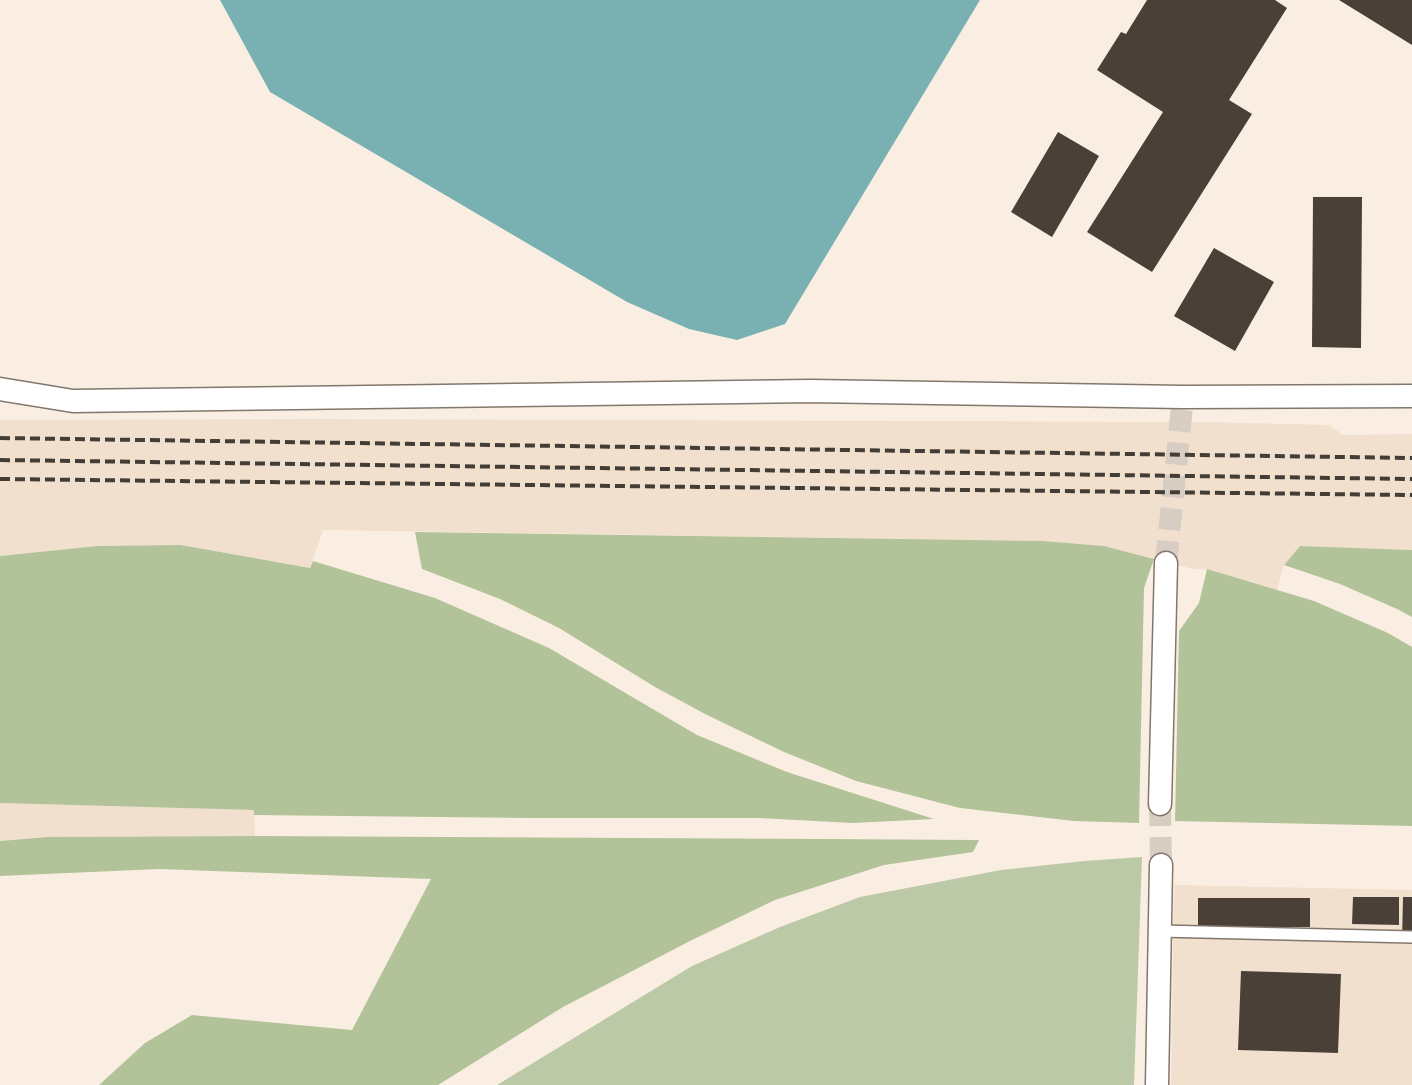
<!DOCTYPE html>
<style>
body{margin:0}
canvas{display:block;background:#faeee2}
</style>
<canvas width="1412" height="1085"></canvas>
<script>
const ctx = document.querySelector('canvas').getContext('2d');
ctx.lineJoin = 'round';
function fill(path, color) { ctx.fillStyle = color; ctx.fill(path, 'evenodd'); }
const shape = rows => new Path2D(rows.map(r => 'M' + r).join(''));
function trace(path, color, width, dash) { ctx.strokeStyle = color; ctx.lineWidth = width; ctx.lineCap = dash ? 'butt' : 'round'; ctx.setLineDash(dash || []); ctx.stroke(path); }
const built = shape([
 [316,419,1205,422,1329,425,1343,435,1412,434,1412,550,1300,546,1284,565,1277,590,1207,569,1193,569,1104,546,1043,541,323,530,310,568,181,545,97,546,0,556,0,420],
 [0,803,254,810,255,836,48,837,0,841],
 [1174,885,1412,890,1412,1085,1171,1085]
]);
const green = shape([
 [1142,857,1134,1085,497,1085,692,966,780,927,860,897,1001,870,1084,861]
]);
const forest = shape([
 [415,532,1043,541,1104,546,1154,559,1144,588,1139,823,1074,821,960,808,856,781,784,752,707,715,655,687,559,628,500,599,422,569],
 [181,545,310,568,313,561,435,598,549,648,697,735,787,772,934,819,852,823,759,818,529,818,254,815,254,810,0,803,0,556,97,546],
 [1300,546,1412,550,1412,617,1397,609,1340,584,1284,565],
 [1207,569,1314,601,1388,633,1412,647,1412,826,1175,821,1179,631,1199,603],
 [255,836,827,839,979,840,973,852,884,865,775,900,690,941,563,1007,438,1085,99,1085,145,1043,192,1015,352,1030,431,879,159,869,0,876,0,841,48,837]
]);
const water = shape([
 [220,0,980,0,785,324,737,340,689,329,627,302,270,92]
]);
const building = shape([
 [1147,0,1275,0,1287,8,1229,100,1252,114,1152,272,1087,232,1163,112,1097,70,1121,32,1126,34],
 [1339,0,1412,0,1412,45],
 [1058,132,1099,156,1052,237,1011,212],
 [1313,197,1362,197,1361,348,1312,347],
 [1214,248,1274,282,1235,351,1174,316],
 [1353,897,1399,897,1399,925,1352,924],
 [1403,897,1412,897,1412,941,1402,941],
 [1198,898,1310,898,1310,927,1198,927],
 [1241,971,1341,974,1338,1053,1238,1050]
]);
const minorTunnel = shape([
 [1166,563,1183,397],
 [1160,804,1161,865]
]);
const service = shape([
 [1160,931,1412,937]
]);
const minor = shape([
 [0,389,73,401,811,391,1183,397,1412,396],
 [1160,804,1166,563],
 [1157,1085,1161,865]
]);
const rail = shape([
 [0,438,1412,458],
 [0,460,1412,479],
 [0,479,1412,495]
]);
fill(built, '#f2e0ce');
fill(green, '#bcc9a6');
fill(forest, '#b3c399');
fill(water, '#79b1b3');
fill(building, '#4a4037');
trace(minorTunnel, '#d8cdc2', 22, [22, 11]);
trace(service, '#82776d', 14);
trace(minor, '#82776d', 25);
trace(service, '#fff', 11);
trace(minor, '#fff', 22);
trace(rail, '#433d38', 4, [10, 5]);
</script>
